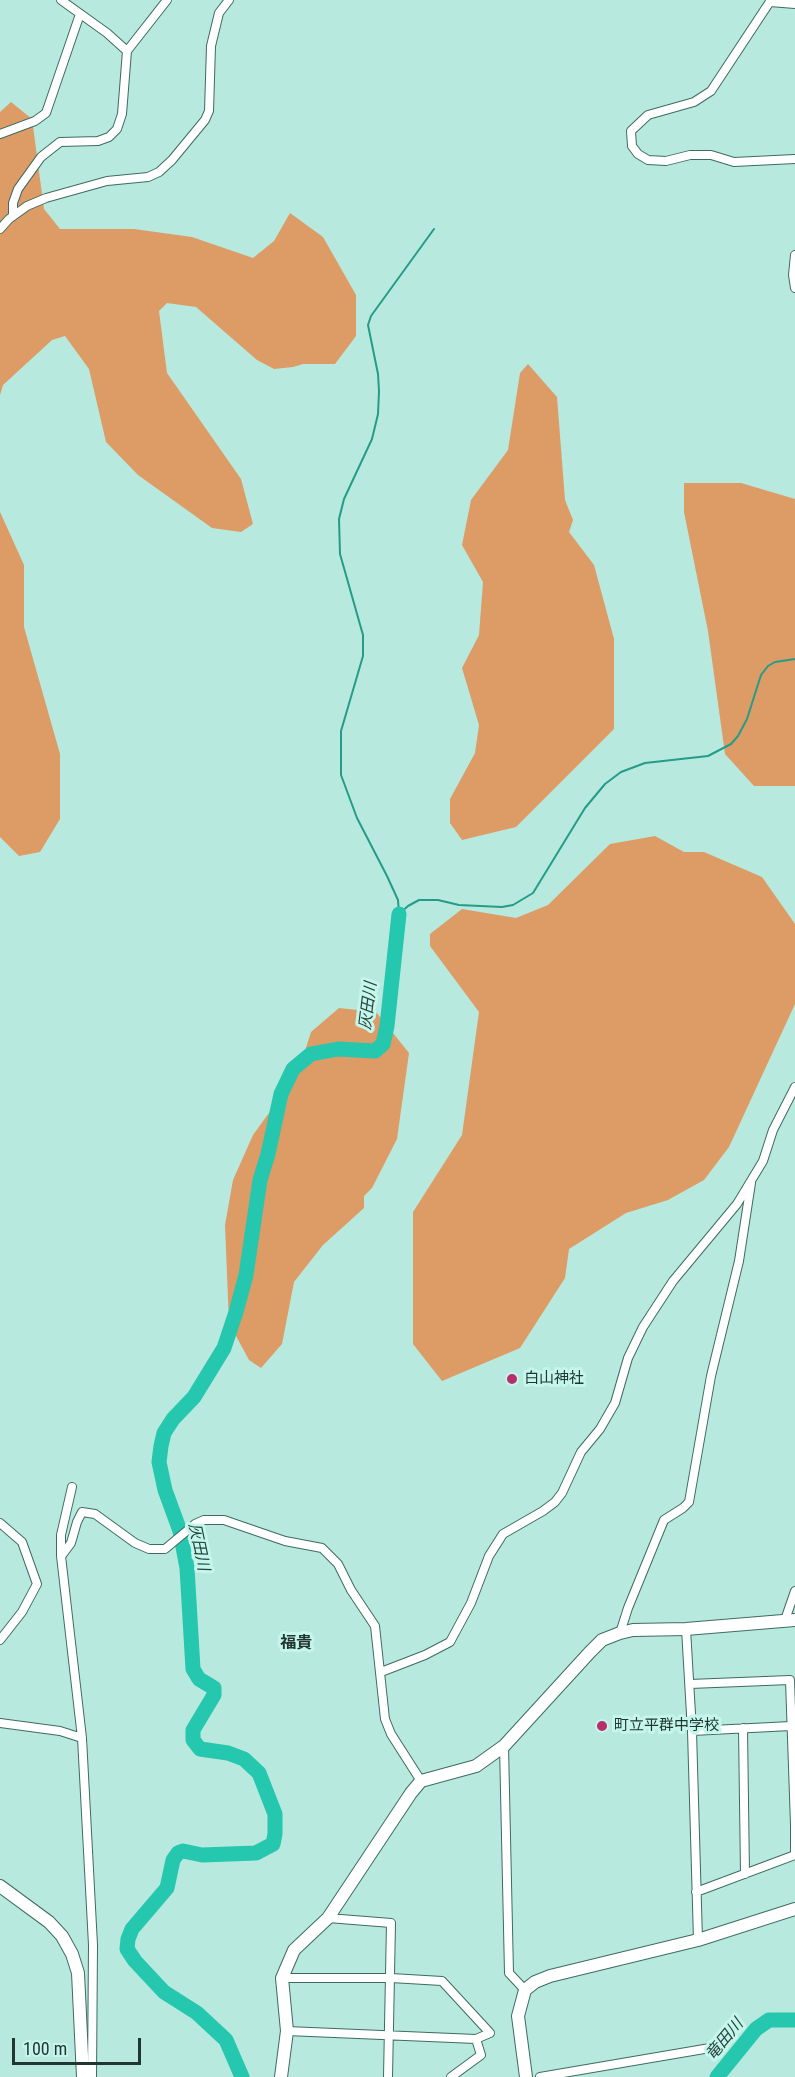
<!DOCTYPE html>
<meta charset="utf-8">
<style>
body{margin:0}
#map{position:relative;width:795px;height:2077px;overflow:hidden;background:#b8e9de;font-family:"Roboto Condensed",sans-serif}
canvas{display:block}
.scale{position:absolute;left:12px;top:2038px;width:129px;height:27px;box-sizing:border-box;border:3px solid #223631;border-top:0;padding-left:8px;font-size:18px;line-height:21px;white-space:nowrap;color:#223631;-webkit-text-stroke:4px #c5f6eb;paint-order:stroke}
</style>
<div id="map">
<canvas width="795" height="2077"></canvas>
<div class="scale">100 m</div>
</div>
<script>
const ctx = document.querySelector('canvas').getContext('2d');
ctx.lineJoin = 'round';
function fill(path, color) { ctx.fillStyle = color; ctx.fill(path, 'evenodd'); }
const shape = rows => new Path2D(rows.map(r => 'M' + r).join(''));
function trace(path, color, width, dash) { ctx.strokeStyle = color; ctx.lineWidth = width; ctx.lineCap = dash ? 'butt' : 'round'; ctx.setLineDash(dash || []); ctx.stroke(path); }
function label(font, color, halo, rows, align = 'center') {
  ctx.font = font + ' "Roboto Condensed","Noto Sans JP",sans-serif'; ctx.lineWidth = 6; ctx.setLineDash([]); ctx.textBaseline = 'middle'; ctx.strokeStyle = halo; ctx.fillStyle = color; for (const [text, x, y, turn = 0] of rows) {
    ctx.save(); ctx.translate(x, y); ctx.rotate((+turn || 0) * Math.PI / 180); ctx.textAlign = isNaN(turn) ? turn : align; if (halo) ctx.strokeText(text, 0, 0); ctx.fillText(text, 0, 0); ctx.restore();
  }
}
const green = shape([
 [11,102,32,119,44,209,60,229,134,229,192,237,253,258,274,241,290,213,323,237,356,295,356,336,335,364,303,364,293,367,274,369,257,360,196,307,167,303,159,311,167,373,241,479,253,524,241,532,212,528,138,475,106,442,89,369,65,336,52,340,3,385,0,395,0,112],
 [528,364,557,397,565,500,573,520,569,532,594,565,614,639,614,729,516,827,462,840,450,823,450,799,475,753,479,725,462,668,479,635,483,582,462,545,471,500,508,450,520,373],
 [684,483,741,483,795,499,795,786,754,786,725,754,708,631,684,512],
 [0,512,24,565,24,627,60,754,60,819,40,852,19,856,0,837],
 [655,836,684,852,704,852,762,877,795,924,795,1004,729,1147,704,1180,668,1200,626,1213,569,1249,565,1278,520,1348,442,1381,413,1344,413,1212,462,1135,479,1012,430,946,430,934,462,909,516,918,548,905,610,844],
 [339,1008,376,1012,409,1053,397,1139,372,1188,364,1196,364,1208,323,1245,294,1282,282,1344,261,1368,249,1360,229,1323,225,1225,233,1180,253,1135,298,1073,311,1032]
]);
const stream = shape([
 [399,914,398,900,387,876,357,818,341,775,341,731,363,656,363,635,340,554,339,519,344,499,372,439,378,414,379,391,378,374,368,325,371,316,434,229],
 [399,914,408,906,419,900,438,900,459,905,502,907,513,905,533,893,585,808,605,784,621,772,645,763,708,756,731,744,738,736,747,719,761,675,768,666,775,662,795,659]
]);
const river = shape([
 [242,2077,226,2040,197,2013,164,1992,135,1961,127,1949,128,1939,132,1929,167,1888,173,1860,178,1853,183,1851,202,1855,256,1853,273,1844,275,1834,275,1814,259,1773,244,1759,228,1753,200,1749,193,1740,193,1730,214,1695,214,1688,199,1679,193,1669,187,1568,180,1531,165,1490,159,1462,161,1446,164,1433,173,1419,194,1397,224,1348,236,1312,246,1275,260,1180,268,1154,281,1094,293,1069,311,1054,338,1049,375,1051,383,1044,387,1026,399,914],
 [717,2077,756,2029,769,2020,795,2020]
]);
const street = shape([
 [61,0,107,33,127,51],
 [771,0,711,91,694,102,648,115,631,131,632,146,638,154,648,160,666,161,690,155,711,155,734,162,795,159],
 [770,2,795,4],
 [0,134,35,121,46,113,80,14],
 [13,216,13,203,18,189,41,157,60,142,98,141,109,137,117,129,122,114,127,51,167,0],
 [0,229,9,219,27,206,46,198,107,181,148,177,159,172,172,160,205,120,209,111,211,46,219,13,229,0],
 [795,255,793,275,795,288],
 [72,1487,61,1535,61,1556,82,1738,93,1945,92,2077],
 [0,1523,22,1542,37,1584,22,1612,0,1640],
 [62,1555,71,1543,77,1522,82,1512,95,1514,135,1543,149,1549,165,1549,195,1524,204,1520,224,1520,285,1541,322,1548,338,1564,351,1590,375,1626,385,1719,391,1734,421,1781],
 [785,1620,795,1591],
 [686,1629,692,1731,698,1940],
 [620,1633,628,1608,664,1520,683,1508,689,1502,711,1376,739,1261,751,1183],
 [381,1672,425,1655,450,1642,471,1603,489,1556,503,1534,543,1511,555,1502,562,1493,581,1452,600,1429,615,1403,628,1358,643,1327,673,1281,737,1204,763,1161,773,1130,795,1087],
 [690,1684,790,1680,795,1825,795,1855,696,1892],
 [0,1723,60,1731,82,1738],
 [743,1728,745,1874],
 [692,1731,791,1726],
 [504,1746,509,1973,525,1990],
 [328,1918,391,1923,388,2077],
 [282,1978,391,1978,442,1981,490,2033,476,2039,287,2031],
 [451,2077,481,2055,476,2039],
 [540,2077,710,2048]
]);
const secondary = shape([
 [0,1886,49,1922,62,1936,72,1954,78,1973,83,2077],
 [281,2077,287,2031,282,1978,294,1950,328,1918,411,1793,421,1781,476,1766,504,1746,590,1652,602,1640,620,1633,633,1630,686,1629,795,1620],
 [526,2077,518,2016,525,1990,535,1982,550,1976,698,1940,795,1909]
]);
const markers = [
 [512,1379,6,"#b82e6a"],
 [602,1726,6,"#b82e6a"]
];
const poiNames = [
 ["白山神社",524,1379],
 ["町立平群中学校",614,1726]
];
const waterNames = [
 ["灰田川",369,1006,-83],
 ["灰田川",198,1547,78],
 ["竜田川",725,2040,-50]
];
const neighbourhoodNames = [
 ["福貴",296,1644]
];
fill(green, '#dd9b66');
trace(stream, '#249c88', 2);
trace(river, '#25c7ae', 15);
trace(street, '#3e6b61', 10);
trace(secondary, '#3e6b61', 14);
trace(street, '#fff', 8);
trace(secondary, '#fff', 12);
for (const [x, y, r, color] of markers) { const dot = new Path2D(); dot.arc(x, y, r, 0, 2 * Math.PI); ctx.fillStyle = color; ctx.fill(dot); trace(dot, '#c5f6eb', 2); }
label('15px', '#223631', '#c5f6eb', poiNames, 'left');
label('italic 16px', '#24423c', '#c5f6eb', waterNames);
label('bold 16px', '#223631', '#c5f6eb', neighbourhoodNames);
</script>
